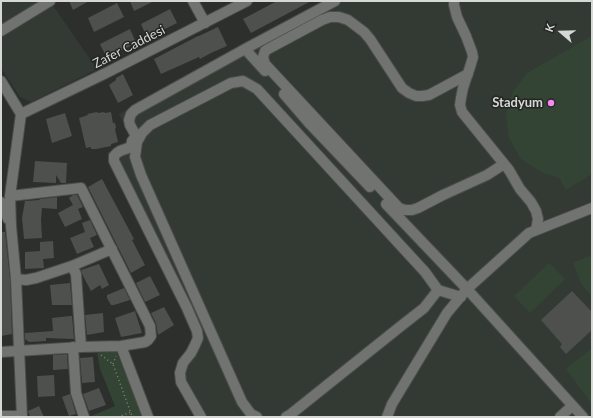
<!DOCTYPE html>
<style>
body{margin:0}
#map{position:relative;width:593px;height:418px;overflow:hidden;background:#2c2f2c;font-family:Lato,sans-serif}
canvas{display:block}
.frame{position:absolute;inset:0;border:2px solid #d6d8d6;pointer-events:none}
.north{position:absolute;left:541px;top:12px;width:40px;height:40px;-webkit-text-stroke:3px #232623;paint-order:stroke;rotate:290deg;font-size:11px;font-weight:700;line-height:16px;text-align:center;color:#d6d8d6}
.north::after{content:'';display:block;margin:auto;width:14px;height:18px;background:#d6d8d6;clip-path:polygon(50% 0,100% 100%,50% 72%,0 100%)}
</style>
<div id="map">
<canvas width="593" height="418"></canvas>
<div class="frame"></div>
<div class="north">K</div>
</div>
<script>
const ctx = document.querySelector('canvas').getContext('2d');
ctx.lineJoin = 'round';
function fill(path, color) { ctx.fillStyle = color; ctx.fill(path, 'evenodd'); }
const shape = rows => new Path2D(rows.map(r => 'M' + r).join(''));
function trace(path, color, width, dash) { ctx.strokeStyle = color; ctx.lineWidth = width; ctx.lineCap = dash ? 'butt' : 'round'; ctx.setLineDash(dash || []); ctx.stroke(path); }
function label(font, color, halo, rows, align = 'center') {
  ctx.font = font + ' Lato,sans-serif'; ctx.lineWidth = 3; ctx.setLineDash([]); ctx.textBaseline = 'middle'; ctx.strokeStyle = halo; ctx.fillStyle = color; for (const [text, x, y, turn = 0] of rows) {
    ctx.save(); ctx.translate(x, y); ctx.rotate((+turn || 0) * Math.PI / 180); ctx.textAlign = isNaN(turn) ? turn : align; if (halo) ctx.strokeText(text, 0, 0); ctx.fillText(text, 0, 0); ctx.restore();
  }
}
const built = shape([
 [1,1,43,1,1,26],
 [327,1,592,1,592,417,197,417,179,386,192,339,192,328,144,232,107,153,127,142,130,137,119,114],
 [52,4,97,69,31,102,20,97,1,68,1,37]
]);
const green = shape([
 [592,36,592,174,566,190,559,178,543,173,521,159,509,138,506,114,513,92,527,73],
 [592,255,592,296,582,285,573,263,579,260],
 [549,263,565,279,530,313,514,296],
 [592,348,592,404,566,369],
 [116,351,143,417,89,417,115,406,100,369,97,353]
]);
const building = shape([
 [69,1,89,1,73,10],
 [130,1,154,1,134,11],
 [277,1,311,1,251,33,243,19],
 [117,3,124,17,94,32,88,18],
 [170,9,177,23,147,38,141,24],
 [218,27,227,46,211,53,200,59,199,57,161,74,154,59,198,36,199,36],
 [130,29,136,43,107,58,100,44],
 [123,74,133,95,118,103,109,85,116,80,116,78],
 [97,112,98,113,104,112,105,113,111,112,113,123,115,123,116,128,115,129,118,142,111,144,111,146,96,149,91,149,91,147,86,148,79,118,88,115,87,114],
 [65,113,72,136,52,143,46,119],
 [35,161,67,163,66,183,61,183,56,175,56,183,33,182],
 [102,179,134,239,132,240,145,265,131,273,88,187],
 [73,195,77,195,83,207,78,209,82,219,65,227,58,213,73,205,69,198],
 [57,197,57,209,42,208,41,220,42,238,24,239,22,218,25,201,39,200,40,199],
 [90,220,97,235,90,238,94,247,77,254,70,238,85,232,82,223],
 [1,232,5,232,10,279,12,334,1,336],
 [53,241,54,258,43,259,44,268,25,269,25,252,40,251,40,242],
 [99,264,109,285,102,289,100,285,91,291,83,276,81,270],
 [150,276,160,295,145,302,136,283],
 [70,283,72,305,52,305,50,285],
 [124,288,130,300,114,305,111,305,107,298,107,295],
 [572,291,592,312,592,330,566,354,560,347,562,344,541,320],
 [164,307,174,325,158,335,156,323,151,313],
 [135,311,142,333,121,337,115,318],
 [103,313,104,332,87,335,85,315],
 [70,316,72,316,74,339,46,338,46,341,29,342,25,339,25,333,53,331,52,318],
 [67,354,68,369,53,370,53,355],
 [93,357,95,382,82,383,80,358],
 [54,375,55,396,38,397,37,376],
 [99,388,106,405,89,411,83,394],
 [70,394,76,414,69,416,62,397],
 [39,406,44,417,30,417,28,411]
]);
const path = shape([
 [101,355,113,364,132,416,135,417],
 [113,364,116,356],
 [118,417,131,412]
]);
const minor = shape([
 [193,1,205,23],
 [454,1,454,5,457,17,466,36,472,52,473,57,470,67,463,88,461,98,460,105,462,112,509,170,520,189,531,202,536,211,538,219,536,230],
 [1,31,50,1],
 [245,49,265,71],
 [468,74,429,95,422,96,416,96,409,93,402,88,370,39,364,32,348,20,339,17,330,17,322,20,268,49,265,51,263,57,265,64,399,208,405,210,412,210,418,208,443,195,487,175,504,164],
 [1,81,21,114,10,196,11,226,16,279,22,417],
 [284,94,309,123,370,187],
 [21,114,106,73,247,1],
 [1,202,8,219],
 [386,204,467,289,583,417],
 [72,266,76,274,81,347],
 [16,279,26,280,36,278,72,266,112,249],
 [121,346,148,417],
 [73,347,76,393,84,417],
 [1,352,81,347,121,346,145,342,148,340,151,336,150,326,81,188,10,196],
 [1,416,22,416],
 [201,417,181,382,180,373,183,363,191,353,195,345,198,338,197,331,187,308,114,161,114,156,117,153,120,151,131,147,132,141,136,136,130,125,129,120,131,114,135,110,245,49,335,1],
 [257,417,251,414,242,402,141,175,135,157,137,142,142,133,150,125,231,83,243,81,257,89,425,272,438,290,461,297],
 [286,417,291,414,401,326,424,308,438,290],
 [387,417,392,404,447,313,467,289,529,233,592,208],
 [560,417,572,406]
]);
const markers = [
 [551,103,4,"#f38af2"]
];
const streetNames = [
 ["Zafer Caddesi",129,47,-27]
];
const poiNames = [
 ["Stadyum",543,103]
];
fill(built, '#323a33');
fill(green, '#334434');
fill(building, '#4d504d');
trace(minor, '#4b4d4b', 12);
trace(path, '#7e807e', 1.5, [1, 3]);
trace(minor, '#707370', 10);
for (const [x, y, r, color] of markers) { const dot = new Path2D(); dot.arc(x, y, r, 0, 2 * Math.PI); ctx.fillStyle = color; ctx.fill(dot); trace(dot, '#232623', 1.5); }
label('13px', '#d6d8d6', '#232623', streetNames);
label('bold 13px', '#d6d8d6', '#232623', poiNames, 'right');
</script>
